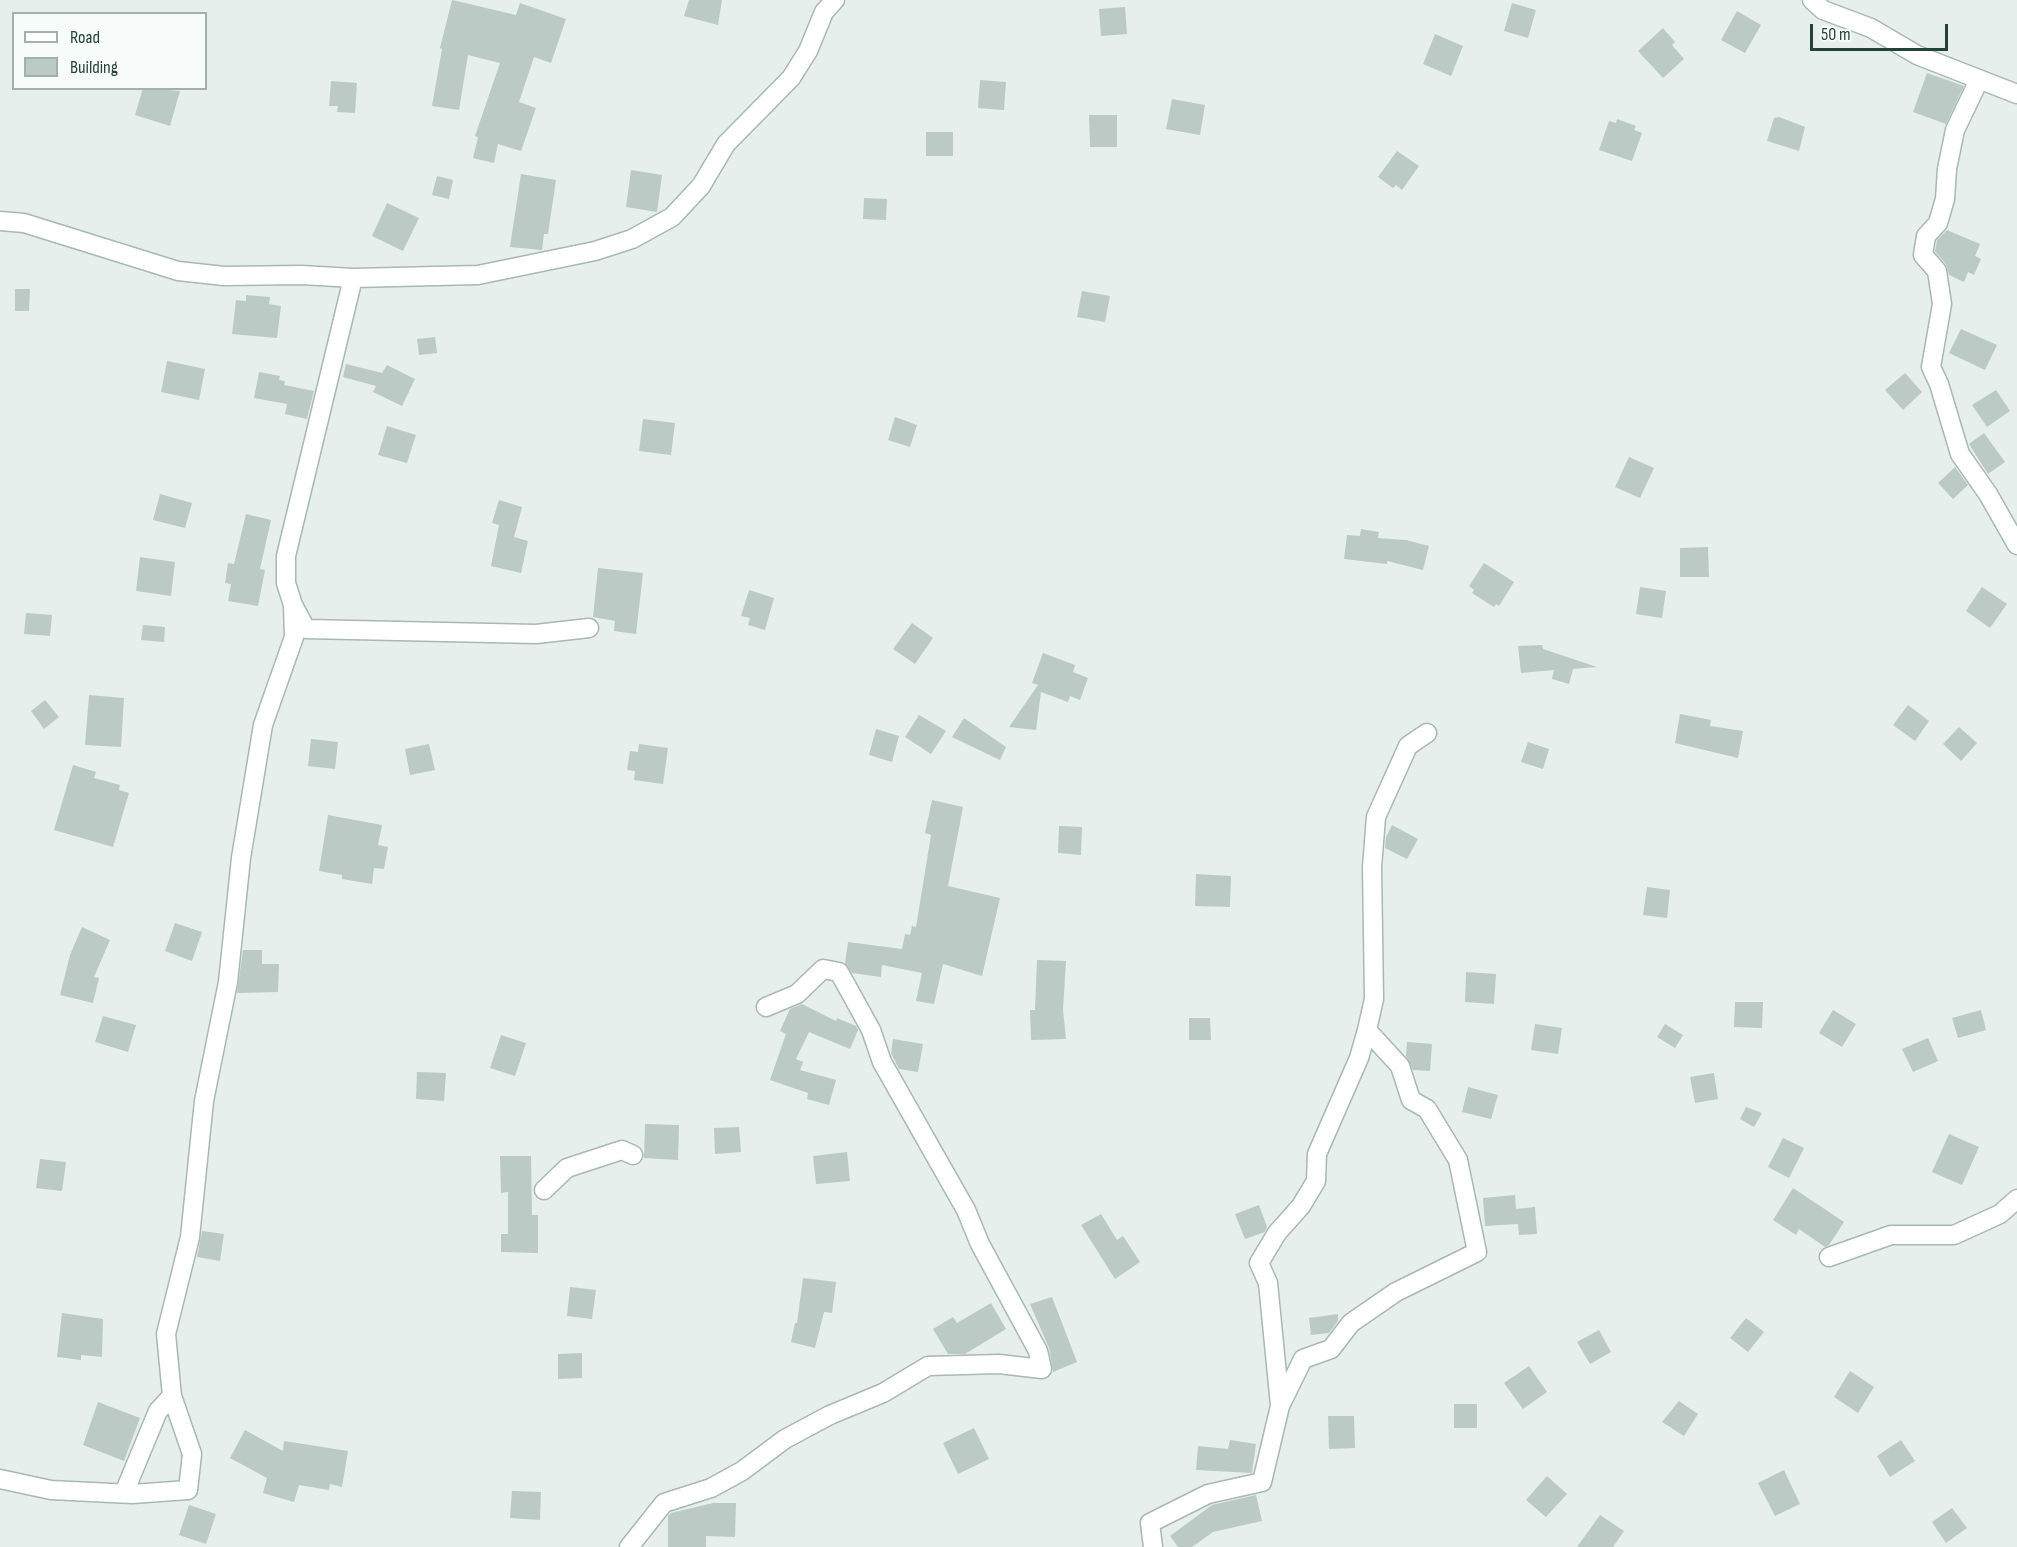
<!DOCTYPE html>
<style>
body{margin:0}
#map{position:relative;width:2017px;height:1547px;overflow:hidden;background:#e6efeb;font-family:"Sofia Sans Condensed",sans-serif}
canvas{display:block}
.legend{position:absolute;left:12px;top:12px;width:195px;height:78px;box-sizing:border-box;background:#f7fbf9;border:2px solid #a3b1ad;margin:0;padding:8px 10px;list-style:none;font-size:18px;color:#24423a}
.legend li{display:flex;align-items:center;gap:12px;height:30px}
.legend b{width:30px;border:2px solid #a3b1ad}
.scale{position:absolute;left:1810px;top:24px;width:138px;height:27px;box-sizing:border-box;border:3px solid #24423a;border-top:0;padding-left:8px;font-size:18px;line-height:21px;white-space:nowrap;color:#24423a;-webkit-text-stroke:4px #f7fbf9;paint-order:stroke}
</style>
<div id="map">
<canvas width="2017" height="1547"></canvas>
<ul class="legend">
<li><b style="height:8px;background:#fff"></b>Road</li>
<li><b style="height:16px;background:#bbcac4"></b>Building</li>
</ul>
<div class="scale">50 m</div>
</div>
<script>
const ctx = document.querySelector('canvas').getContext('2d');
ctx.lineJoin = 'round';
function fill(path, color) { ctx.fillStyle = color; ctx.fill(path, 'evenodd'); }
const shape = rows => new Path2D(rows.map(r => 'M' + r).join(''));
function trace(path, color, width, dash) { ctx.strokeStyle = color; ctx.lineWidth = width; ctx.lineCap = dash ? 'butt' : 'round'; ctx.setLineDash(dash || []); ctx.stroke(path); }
const building = shape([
 [452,0,516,15,520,3,566,19,551,63,534,57,519,102,536,108,521,151,498,144,494,163,473,158,478,137,475,136,500,63,468,55,459,110,432,106,442,49,440,48],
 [689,0,722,0,718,25,684,16],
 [1512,3,1536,10,1528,38,1504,31],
 [1125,7,1127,34,1101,36,1099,9],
 [1737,11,1761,25,1745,53,1721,40],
 [1663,28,1675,42,1672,45,1684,59,1663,78,1638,51],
 [1435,34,1463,46,1451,76,1423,64],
 [1927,73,1964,86,1946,124,1913,112],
 [980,80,1006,82,1004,110,978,108],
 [331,81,357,83,355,113,337,112,338,106,329,106],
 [143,88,180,91,170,126,135,115],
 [1172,99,1205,105,1200,135,1166,129],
 [1089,115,1117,115,1117,147,1090,147],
 [1779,117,1805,127,1799,151,1767,141,1774,118],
 [1617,119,1636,126,1634,130,1642,133,1632,161,1599,150,1609,121,1616,123],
 [926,132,953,132,953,156,926,156],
 [1397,151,1419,166,1402,190,1396,185,1393,188,1378,177],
 [631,170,662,175,657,212,626,207],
 [521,174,556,180,548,234,544,234,542,250,510,247],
 [437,176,453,180,449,199,432,195],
 [864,198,887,199,886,220,863,219],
 [387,203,419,218,403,251,372,236],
 [1947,230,1980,244,1975,256,1981,259,1974,275,1968,272,1964,282,1949,275,1946,264,1935,252,1937,240],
 [15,289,30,289,29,311,15,311],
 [1082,291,1110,296,1105,322,1077,317],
 [246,295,270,297,269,304,281,306,277,338,232,334,236,300,246,301],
 [1961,329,1997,345,1985,370,1949,353],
 [435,337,437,353,419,355,417,339],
 [167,361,205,369,199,400,161,392],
 [346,364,382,373,387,365,415,379,402,406,373,392,376,386,343,377],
 [259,372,280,376,279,380,285,381,284,385,314,391,307,419,285,414,287,404,254,398],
 [1905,373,1922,392,1903,410,1885,390],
 [1996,390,2010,411,1987,427,1972,405],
 [895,417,917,425,910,447,888,440],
 [643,419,675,423,671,455,639,451],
 [387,426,416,435,407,463,378,455],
 [1984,433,2005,462,1988,474,1969,444],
 [1629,457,1654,468,1640,498,1615,487],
 [1955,467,1968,485,1953,499,1938,483],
 [160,494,192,503,185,528,153,520],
 [499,500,522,507,514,537,528,541,521,573,491,566,499,525,492,523],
 [246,514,271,520,260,569,265,570,258,606,228,601,231,584,225,583,228,563,234,564],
 [1361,529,1379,532,1378,538,1406,540,1429,546,1423,570,1387,561,1387,564,1344,559,1347,535,1360,536],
 [1708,547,1709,577,1680,577,1680,548],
 [140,557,175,562,171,596,136,591],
 [1484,563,1514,582,1499,606,1496,604,1494,607,1472,593,1474,590,1469,586],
 [598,568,643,573,636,634,614,631,615,621,593,617],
 [1640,587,1666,591,1662,618,1636,614],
 [1982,587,2007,604,1990,628,1966,611],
 [749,590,774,598,765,630,748,625,750,618,741,616],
 [26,613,52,615,50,636,24,634],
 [912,623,933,638,915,664,893,649],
 [143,625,165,627,164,642,141,640],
 [1542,645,1543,649,1597,667,1573,669,1569,684,1552,679,1554,670,1521,673,1518,646],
 [1043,653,1075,665,1073,672,1088,678,1080,700,1070,696,1068,702,1041,692,1036,730,1009,727,1038,685,1032,683],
 [89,695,124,698,121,747,85,745],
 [45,700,59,717,44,729,31,711],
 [1908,705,1929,721,1915,741,1893,725],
 [1680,714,1711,720,1710,726,1743,731,1738,758,1675,743],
 [919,715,946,731,931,754,905,737],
 [964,718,1006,747,1000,760,952,737],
 [1959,727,1977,743,1961,761,1943,744],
 [876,729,899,736,892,762,869,755],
 [311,739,338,742,335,769,308,766],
 [1528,742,1549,749,1543,769,1521,762],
 [429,744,435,770,410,775,405,749],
 [639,744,668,748,663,784,634,780,635,771,627,770,630,751,638,752],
 [73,765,96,772,94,778,120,785,119,790,129,793,113,847,54,830],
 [932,800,963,807,948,886,1000,898,982,976,943,964,934,1004,916,1001,922,973,882,965,881,977,852,973,845,963,848,942,902,949,905,934,910,935,912,926,916,927,931,835,925,833],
 [328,815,382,825,378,845,388,847,384,869,374,868,372,884,342,879,342,875,319,871],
 [1392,825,1418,839,1407,859,1385,848,1386,837],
 [1059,826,1082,827,1081,855,1058,853],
 [1196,874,1231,876,1230,907,1195,906],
 [1647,887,1670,890,1667,918,1643,915],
 [175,923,202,932,192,961,165,951],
 [82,927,110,940,94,977,99,978,93,1003,60,995,70,955],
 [243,950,262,950,262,964,279,964,278,992,237,993],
 [1037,960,1066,961,1063,1010,1066,1039,1031,1040,1030,1010,1035,1010],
 [1466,972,1496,974,1494,1004,1465,1002],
 [1735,1002,1763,1002,1762,1028,1734,1027],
 [802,1004,836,1021,837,1018,856,1026,858,1030,850,1049,809,1032,796,1059,803,1062,800,1070,836,1080,829,1105,807,1099,808,1093,770,1080,786,1034,780,1031,790,1009],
 [1833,1010,1856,1024,1842,1047,1819,1033],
 [1981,1010,1986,1030,1958,1038,1952,1018],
 [103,1016,136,1025,128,1052,95,1042],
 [1189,1018,1210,1018,1211,1040,1189,1040],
 [1535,1024,1562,1028,1558,1054,1531,1050],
 [1665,1024,1683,1035,1675,1048,1657,1037],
 [501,1035,526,1043,515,1076,490,1068],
 [1928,1038,1938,1061,1913,1072,1902,1049],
 [893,1039,923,1044,918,1072,899,1069,891,1053],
 [1407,1042,1432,1044,1430,1071,1413,1070,1406,1056],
 [417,1072,446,1073,444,1101,416,1099],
 [1714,1073,1718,1099,1695,1103,1690,1077],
 [1468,1087,1498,1095,1491,1119,1462,1112],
 [1746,1107,1762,1113,1754,1127,1740,1119],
 [645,1124,679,1125,678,1160,644,1158],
 [739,1127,741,1152,715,1154,714,1128],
 [1949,1134,1979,1147,1962,1185,1932,1172],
 [1783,1138,1804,1148,1789,1178,1768,1167],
 [847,1152,850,1181,816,1184,813,1156],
 [500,1156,531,1156,532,1215,538,1215,538,1253,501,1252,501,1234,508,1234,508,1192,501,1193],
 [40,1159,66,1162,62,1191,36,1188],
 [1793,1188,1844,1222,1829,1245,1825,1247,1799,1229,1796,1235,1773,1220],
 [1515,1195,1516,1209,1535,1207,1537,1234,1519,1235,1518,1224,1485,1226,1483,1198],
 [1259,1205,1267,1227,1265,1232,1245,1239,1235,1214],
 [1101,1214,1117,1240,1123,1236,1140,1262,1115,1279,1081,1225],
 [202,1231,224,1234,220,1261,197,1257],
 [803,1278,836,1282,832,1313,824,1312,815,1348,791,1342,795,1323,797,1323],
 [570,1287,596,1290,592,1319,567,1316],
 [1052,1297,1077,1362,1053,1372,1049,1348,1030,1304],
 [991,1303,1006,1329,965,1354,948,1354,933,1329,953,1317,957,1323],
 [62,1313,103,1319,102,1357,81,1355,81,1360,57,1357],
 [1338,1314,1338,1321,1329,1333,1311,1335,1309,1318],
 [1746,1318,1764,1332,1748,1352,1730,1338],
 [1599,1330,1611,1352,1590,1364,1577,1342],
 [582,1353,582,1378,558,1379,558,1354],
 [1529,1366,1547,1392,1523,1409,1504,1383],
 [1850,1371,1874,1387,1858,1413,1834,1397],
 [1679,1401,1698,1414,1684,1436,1662,1422],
 [98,1402,140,1418,124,1461,83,1445],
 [1454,1404,1477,1404,1477,1428,1454,1428],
 [1328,1416,1354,1416,1355,1448,1329,1449],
 [974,1428,989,1459,958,1474,943,1443],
 [245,1430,283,1451,284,1441,348,1451,342,1487,330,1484,329,1490,299,1485,294,1502,263,1493,267,1478,230,1458],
 [1230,1440,1256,1444,1252,1473,1196,1470,1198,1446,1228,1449],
 [1901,1440,1915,1461,1890,1477,1877,1456],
 [1784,1470,1800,1504,1775,1516,1758,1483],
 [1547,1476,1567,1494,1546,1517,1526,1500],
 [512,1491,541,1492,540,1520,510,1518],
 [1256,1495,1262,1521,1213,1532,1192,1547,1178,1547,1170,1536,1212,1505],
 [713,1503,736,1503,735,1537,706,1536,706,1547,668,1547,668,1516,671,1513],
 [189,1505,216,1514,206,1544,179,1535],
 [1952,1508,1967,1528,1946,1543,1932,1522],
 [1600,1515,1624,1531,1613,1547,1577,1547]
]);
const minor = shape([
 [1812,0,1823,10,1871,28,1917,55,2017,94],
 [1979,80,1955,130,1947,169,1945,199,1938,223,1926,236,1923,255,1937,271,1942,304,1931,367,1939,384,1960,454,1988,494,2017,545],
 [0,221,24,223,178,271,224,276,302,275,353,278,478,275,595,251,632,239,672,217,701,186,726,144,791,78,808,51,824,12,835,0],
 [353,278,286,556,286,583,293,605,306,629,536,634,589,628],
 [544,1190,567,1168,622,1150,633,1155],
 [1829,1257,1891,1235,1954,1235,2000,1214,2017,1199],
 [1280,1405,1268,1283,1259,1263,1277,1233,1301,1206,1316,1181,1317,1154,1359,1058,1367,1030],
 [0,1479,51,1490,132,1494,188,1490,192,1454,172,1396,166,1334,190,1237,204,1101,228,982,241,858,263,725,294,637,293,605],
 [124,1493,158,1411,172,1396],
 [629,1547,664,1503,711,1488,742,1471,785,1439,830,1415,883,1393,928,1366,999,1364,1042,1369,1038,1351,980,1244,966,1210,882,1062,871,1030,839,972,823,969,797,994,766,1007],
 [1153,1547,1150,1523,1208,1494,1262,1482,1280,1406,1303,1359,1331,1349,1351,1323,1396,1292,1477,1252,1458,1160,1427,1109,1411,1100,1400,1066,1367,1030,1374,999,1372,867,1376,817,1408,746,1427,733]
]);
fill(building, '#bbcac4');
trace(minor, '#a8b8b2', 21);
trace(minor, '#fff', 18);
</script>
